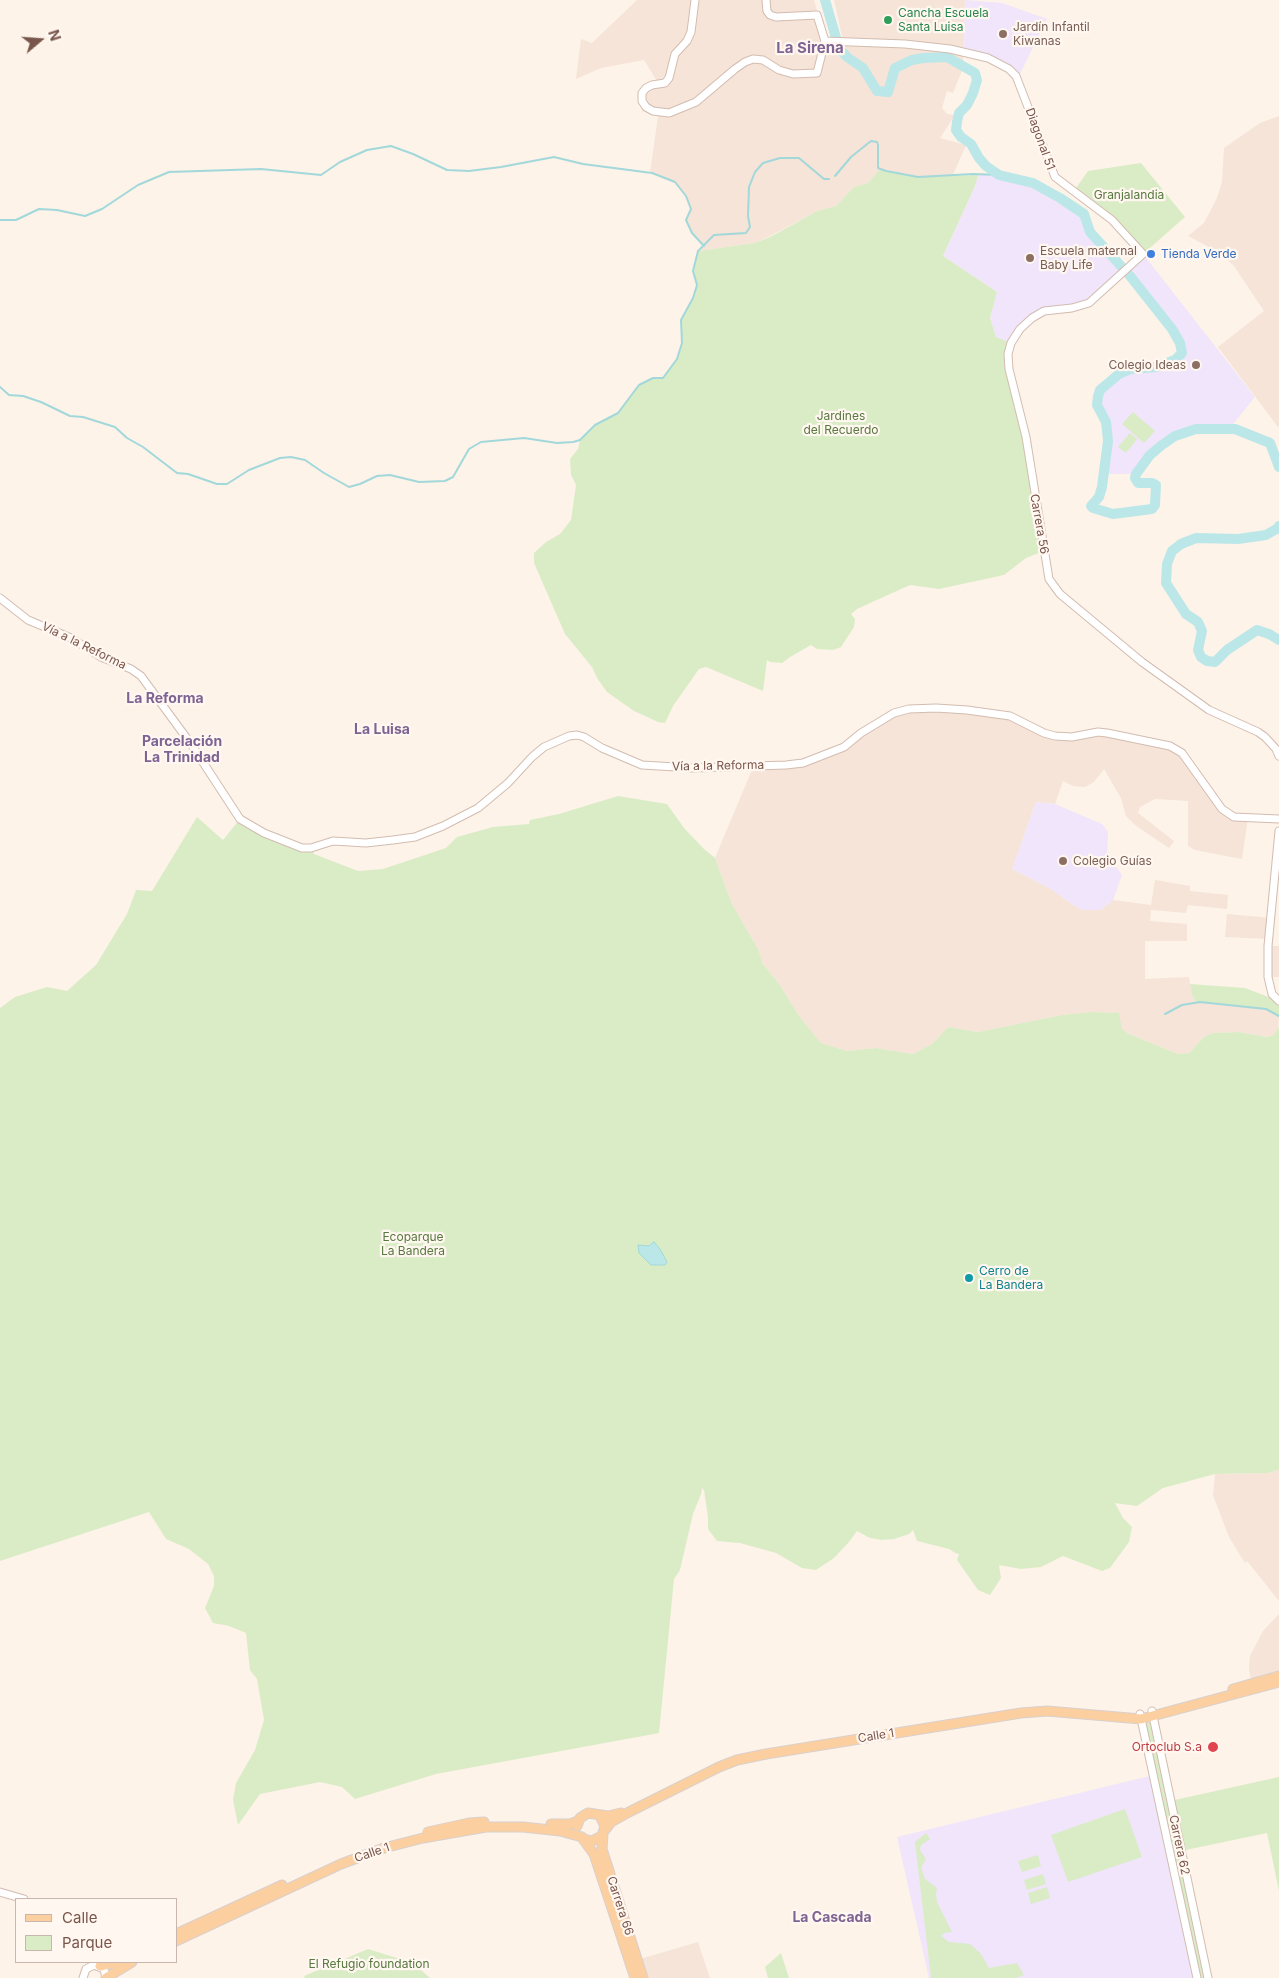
<!DOCTYPE html>
<meta charset="utf-8">
<style>
body{margin:0}
#map{position:relative;width:1279px;height:1978px;overflow:hidden;background:#fdf3e9;font-family:Inter,sans-serif}
canvas{display:block}
.legend{position:absolute;left:15px;top:1898px;width:162px;height:65px;box-sizing:border-box;background:#fff7f0;border:1px solid #c9b7ae;margin:0;padding:6px 9px;list-style:none;font-size:15px;color:#79564b}
.legend li{display:flex;align-items:center;gap:10px;height:25px}
.legend b{width:25px;border:1px solid #c9b7ae}
.north{position:absolute;left:15px;top:15px;width:50px;height:50px;-webkit-text-stroke:4px #fff7f0;paint-order:stroke;rotate:72deg;font-size:14px;font-weight:700;line-height:20px;text-align:center;color:#79564b}
.north::after{content:'';display:block;margin:auto;width:18px;height:22px;background:#79564b;clip-path:polygon(50% 0,100% 100%,50% 72%,0 100%)}
</style>
<div id="map">
<canvas width="1279" height="1978"></canvas>
<ul class="legend">
<li><b style="height:6px;background:#fccfa1"></b>Calle</li>
<li><b style="height:14px;background:#daecc6"></b>Parque</li>
</ul>
<div class="north">N</div>
</div>
<script>
const ctx = document.querySelector('canvas').getContext('2d');
ctx.lineJoin = 'round';
function fill(path, color) { ctx.fillStyle = color; ctx.fill(path, 'evenodd'); }
const shape = rows => new Path2D(rows.map(r => 'M' + r).join(''));
function trace(path, color, width, dash) { ctx.strokeStyle = color; ctx.lineWidth = width; ctx.lineCap = dash ? 'butt' : 'round'; ctx.setLineDash(dash || []); ctx.stroke(path); }
function label(font, color, halo, rows, align = 'center') {
  ctx.font = font + ' Inter,sans-serif'; ctx.lineWidth = 4.5; ctx.setLineDash([]); ctx.textBaseline = 'middle'; ctx.strokeStyle = halo; ctx.fillStyle = color; for (const [text, x, y, turn = 0] of rows) {
    ctx.save(); ctx.translate(x, y); ctx.rotate((+turn || 0) * Math.PI / 180); ctx.textAlign = isNaN(turn) ? turn : align; if (halo) ctx.strokeText(text, 0, 0); ctx.fillText(text, 0, 0); ctx.restore();
  }
}
const residential = shape([
 [637,0,814,0,825,41,843,41,834,0,965,0,963,68,953,93,947,91,942,108,947,114,955,115,940,138,966,145,953,175,918,177,880,169,868,183,854,187,836,206,817,211,772,235,755,243,698,251,704,246,692,233,686,220,691,209,686,196,675,182,650,173,658,116,642,111,642,90,657,81,644,60,601,68,576,79,581,39,592,43],
 [1279,116,1279,426,1278,427,1218,347,1264,311,1234,266,1220,253,1188,236,1204,223,1217,198,1222,182,1224,148,1260,123],
 [909,709,1010,716,1055,736,1107,733,1182,753,1222,809,1248,818,1242,859,1195,850,1188,846,1188,801,1155,799,1140,807,1138,813,1174,841,1169,848,1135,825,1126,816,1121,798,1104,769,1094,782,1085,787,1073,786,1063,781,1055,804,1036,802,1012,869,1051,889,1073,905,1100,910,1113,900,1151,905,1155,880,1190,886,1190,891,1228,895,1227,909,1188,905,1186,913,1151,910,1150,921,1187,924,1187,941,1145,941,1145,979,1189,977,1192,995,1196,1002,1266,1009,1279,1016,1278,1031,1274,1035,1265,1037,1239,1032,1213,1033,1205,1036,1189,1053,1178,1054,1129,1034,1122,1029,1118,1013,1091,1012,1062,1015,978,1032,948,1027,932,1044,913,1054,875,1048,847,1051,821,1043,799,1016,780,985,763,964,758,949,732,904,715,858,754,765,786,765,832,752,861,733],
 [1227,914,1271,918,1269,939,1225,937],
 [1268,946,1279,946,1279,977,1268,977],
 [1279,1470,1279,1601,1247,1561,1245,1563,1229,1537,1213,1495,1215,1474,1268,1473],
 [1279,1614,1279,1676,1252,1683,1249,1670,1250,1656,1263,1631],
 [698,1942,710,1978,643,1978,637,1960]
]);
const education = shape([
 [965,0,1002,3,1047,19,1020,74,1016,76,1009,69,964,51],
 [978,175,999,175,1033,183,1060,198,1084,214,1090,232,1126,270,1143,254,1255,397,1229,429,1196,429,1180,434,1150,455,1136,474,1103,474,1108,441,1108,428,1098,408,1098,396,1100,390,1119,374,1131,369,1156,367,1175,360,1182,353,1180,343,1172,329,1126,271,1089,303,1054,309,1032,318,1011,343,996,337,990,318,997,292,943,256,975,186],
 [1036,802,1055,804,1102,824,1108,832,1107,854,1122,875,1113,900,1100,910,1083,910,1073,905,1051,889,1012,869],
 [1154,1775,1197,1978,929,1978,897,1837]
]);
const green = shape([
 [1141,163,1185,217,1143,254,1118,226,1074,191,1088,171],
 [880,169,918,177,978,175,975,186,943,256,997,292,990,318,996,337,1011,343,1008,354,1044,551,1026,558,1004,575,939,589,910,585,857,609,851,614,855,619,854,627,841,647,833,650,817,649,811,645,790,657,782,663,770,662,767,660,763,691,706,667,699,669,673,706,665,723,658,722,634,711,607,692,597,678,592,667,565,634,534,563,534,553,546,542,560,534,571,520,576,485,571,475,570,459,578,449,580,440,595,425,618,413,639,385,653,378,663,378,677,359,682,343,681,320,693,298,697,285,693,271,698,251,755,243,772,236,817,211,836,206,854,187,868,183],
 [1133,412,1155,431,1144,443,1122,424],
 [1130,433,1137,439,1126,453,1118,447],
 [618,796,667,804,684,828,704,849,715,858,732,904,758,949,763,964,780,985,799,1016,821,1043,847,1051,875,1048,913,1054,932,1044,948,1027,978,1032,1062,1015,1091,1012,1119,1013,1122,1029,1129,1034,1178,1054,1189,1053,1205,1036,1213,1033,1239,1032,1266,1037,1274,1035,1279,1027,1279,1470,1268,1473,1215,1474,1163,1488,1137,1506,1115,1503,1123,1518,1132,1527,1129,1542,1110,1568,1102,1571,1063,1556,1041,1567,1021,1569,999,1565,1001,1578,990,1595,978,1590,957,1560,959,1554,955,1553,949,1549,917,1541,913,1530,909,1534,894,1539,882,1540,870,1538,857,1531,849,1542,834,1558,816,1570,802,1568,776,1553,740,1543,717,1541,708,1529,708,1517,704,1490,702,1488,701,1494,693,1514,680,1570,674,1579,659,1733,436,1774,355,1799,342,1787,320,1782,260,1794,238,1825,233,1800,236,1783,255,1750,264,1720,257,1679,250,1670,246,1633,229,1626,213,1623,205,1608,214,1586,214,1576,208,1564,189,1549,166,1539,149,1512,0,1561,0,1008,15,997,47,987,67,991,96,965,127,914,136,890,152,891,197,817,223,840,240,819,311,848,314,854,358,871,383,869,446,848,457,837,493,827,529,824,530,820,559,814],
 [1190,984,1245,988,1279,1001,1279,1016,1266,1009,1196,1002,1192,995],
 [1153,1716,1170,1801,1279,1777,1279,1891,1267,1833,1181,1851,1208,1978,1197,1978,1141,1719],
 [1125,1809,1142,1857,1068,1882,1051,1835],
 [926,1833,930,1839,921,1845,920,1850,926,1859,921,1868,925,1879,937,1888,936,1894,937,1902,952,1932,944,1933,941,1936,949,1942,970,1944,981,1954,989,1968,1017,1963,1024,1975,1016,1978,931,1978,915,1842],
 [1038,1855,1041,1866,1022,1872,1018,1861],
 [1043,1874,1046,1884,1027,1890,1024,1880],
 [1047,1887,1050,1898,1031,1904,1028,1893],
 [368,1949,413,1963,430,1978,305,1978,304,1976],
 [781,1953,789,1978,768,1978,765,1967]
]);
const water = shape([
 [654,1242,660,1249,667,1262,665,1265,651,1265,639,1253,638,1245,649,1246,654,1242]
]);
const stream = shape([
 [835,176,851,157,871,141,877,142,878,145,878,168,886,171,918,177,973,174,999,175],
 [0,220,16,220,39,209,57,210,85,216,102,209,138,185,169,172,261,169,321,175,340,162,367,150,391,146,413,154,447,170,469,171,501,167,554,157,583,164,652,173,675,182,686,196,691,209,686,220,692,233,704,246],
 [0,387,9,395,23,396,41,402,70,416,83,417,115,427,127,438,143,447,177,473,188,474,217,484,227,484,249,470,280,458,291,457,305,460,324,473,349,487,360,484,377,476,390,475,419,482,445,481,453,477,469,449,481,442,524,438,557,443,573,442,580,440,595,425,618,413,639,385,653,378,663,378,677,359,682,343,681,320,693,298,697,285,693,271,698,251,714,235,746,233,750,227,748,216,749,187,755,172,763,163,780,158,799,158,824,179,829,179],
 [1165,1014,1182,1005,1200,1002,1266,1009,1279,1016]
]);
const river = shape([
 [825,0,839,48,847,57,863,68,877,91,888,92,895,68,912,60,923,58,947,57,975,73,977,80,973,93,967,105,959,113,957,122,956,130,961,137,971,144,979,158,986,166,999,175,1033,183,1060,198,1084,214,1090,232,1130,276,1172,329,1180,343,1182,353,1175,360,1156,367,1131,369,1119,374,1100,390,1098,396,1097,405,1106,422,1108,441,1102,487,1099,497,1091,506,1093,508,1113,514,1152,509,1155,505,1156,485,1152,483,1138,483,1135,478,1136,474,1150,455,1162,445,1175,436,1196,429,1235,429,1270,443,1279,467],
 [1279,526,1278,528,1266,535,1238,539,1196,538,1181,544,1172,551,1167,564,1166,583,1186,614,1198,622,1202,631,1198,650,1201,657,1207,661,1215,662,1227,650,1257,630,1269,634,1279,640]
]);
const minor = shape([
 [695,0,691,32,687,41,675,54,669,78,665,83,652,85,646,88,642,93,642,101,646,107,653,111,669,113,696,102,735,69,745,62,753,59,763,60,779,70,793,74,817,73,825,41,817,15,776,17,770,15,767,11,766,0],
 [825,41,905,44,950,49,988,58,1009,69,1016,76,1055,177,1112,220,1143,254,1089,303,1072,308,1044,311,1032,318,1020,329,1011,343,1008,354,1009,369,1026,437,1049,579,1060,594,1142,662,1209,710,1258,732,1265,737,1276,749,1279,756],
 [0,598,28,620,71,638,101,657,131,669,141,676,191,744,240,819,264,833,302,848,311,848,333,841,366,843,393,840,415,837,443,826,478,808,508,783,532,757,544,747,569,736,577,735,584,737,602,748,642,765,693,768,786,765,803,763,844,747,861,733,894,713,909,709,936,708,967,710,1010,716,1044,733,1055,736,1072,737,1098,732,1107,733,1170,746,1182,753,1222,809,1234,817,1279,819],
 [1279,831,1268,946,1268,977,1272,994,1279,1001],
 [1152,1711,1208,1978],
 [1140,1714,1197,1978],
 [0,1892,24,1899],
 [83,1978,86,1969,94,1965,104,1969,106,1978]
]);
const major = shape([
 [1233,1689,1279,1676],
 [551,1824,570,1824,578,1821],
 [577,1826,580,1818,588,1813,608,1816,621,1813],
 [604,1831,611,1822,629,1812,719,1767,737,1760,766,1754,1021,1713,1047,1711,1141,1719,1279,1682],
 [428,1832,469,1823,484,1822],
 [603,1834,602,1849,643,1978],
 [583,1839,594,1854,635,1978],
 [584,1839,592,1841,602,1836,605,1826,600,1816],
 [176,1934,282,1885],
 [176,1941,341,1864,384,1848,423,1838,486,1827,523,1827,560,1831,582,1837],
 [100,1966,117,1962],
 [106,1978,132,1962]
]);
const markers = [
 [888,20,5,"#2e9e5b"],
 [1003,34,5,"#8d6e63"],
 [1151,254,5,"#3f7fe0"],
 [1030,258,5,"#8d6e63"],
 [1196,365,5,"#8d6e63"],
 [1063,861,5,"#8d6e63"],
 [969,1278,5,"#0f9aa8"],
 [1213,1747,6,"#e0444e"]
];
const leisureNames = [
 ["Cancha Escuela",898,13],
 ["Santa Luisa",898,27]
];
const educationNames = [
 ["Jardín Infantil",1013,27],
 ["Kiwanas",1013,41],
 ["Escuela maternal",1040,251],
 ["Baby Life",1040,265],
 ["Colegio Ideas",1186,365,"right"],
 ["Colegio Guías",1073,861]
];
const streetNames = [
 ["Diagonal 51",1040,139,70],
 ["Carrera 56",1039,524,80],
 ["Vía a la Reforma",84,646,26],
 ["Vía a la Reforma",718,766,-1],
 ["Calle 1",876,1736,-9],
 ["Carrera 62",1179,1845,78],
 ["Calle 1",372,1853,-19],
 ["Carrera 66",620,1906,72]
];
const parkNames = [
 ["Granjalandia",1129,195],
 ["Jardines",841,416],
 ["del Recuerdo",841,430],
 ["Ecoparque",413,1237],
 ["La Bandera",413,1251],
 ["El Refugio foundation",369,1964]
];
const shopNames = [
 ["Tienda Verde",1161,254]
];
const cultureNames = [
 ["Cerro de",979,1271],
 ["La Bandera",979,1285]
];
const healthNames = [
 ["Ortoclub S.a",1202,1747]
];
const neighbourhoodNames = [
 ["La Reforma",165,699],
 ["La Luisa",382,730],
 ["Parcelación",182,742],
 ["La Trinidad",182,758],
 ["La Cascada",832,1918]
];
const quarterNames = [
 ["La Sirena",810,48]
];
fill(residential, '#f5e4d7');
fill(education, '#f0e5fa');
fill(green, '#daecc6');
fill(water, '#bce7e8');
trace(water, '#a2d8da', 1);
trace(stream, '#a2d8da', 2);
trace(river, '#bce7e8', 10);
trace(minor, '#d3bcb0', 9);
trace(major, '#d9d0cd', 11);
trace(minor, '#fff', 7);
trace(major, '#fccfa1', 9);
for (const [x, y, r, color] of markers) { const dot = new Path2D(); dot.arc(x, y, r, 0, 2 * Math.PI); ctx.fillStyle = color; ctx.fill(dot); trace(dot, '#fff7f0', 2); }
label('12px', '#27864d', '#fff7f0', leisureNames, 'left');
label('12px', '#785e54', '#fff7f0', educationNames, 'left');
label('12px', '#79564b', '#fff7f0', streetNames);
label('12px', '#587940', '#fff7f0', parkNames);
label('12px', '#366cbe', '#fff7f0', shopNames, 'left');
label('12px', '#0d838f', '#fff7f0', cultureNames, 'left');
label('12px', '#be3a42', '#fff7f0', healthNames, 'right');
label('bold 14px', '#7e6494', '#fff7f0', neighbourhoodNames);
label('bold 15px', '#7e6494', '#fff7f0', quarterNames);
</script>
